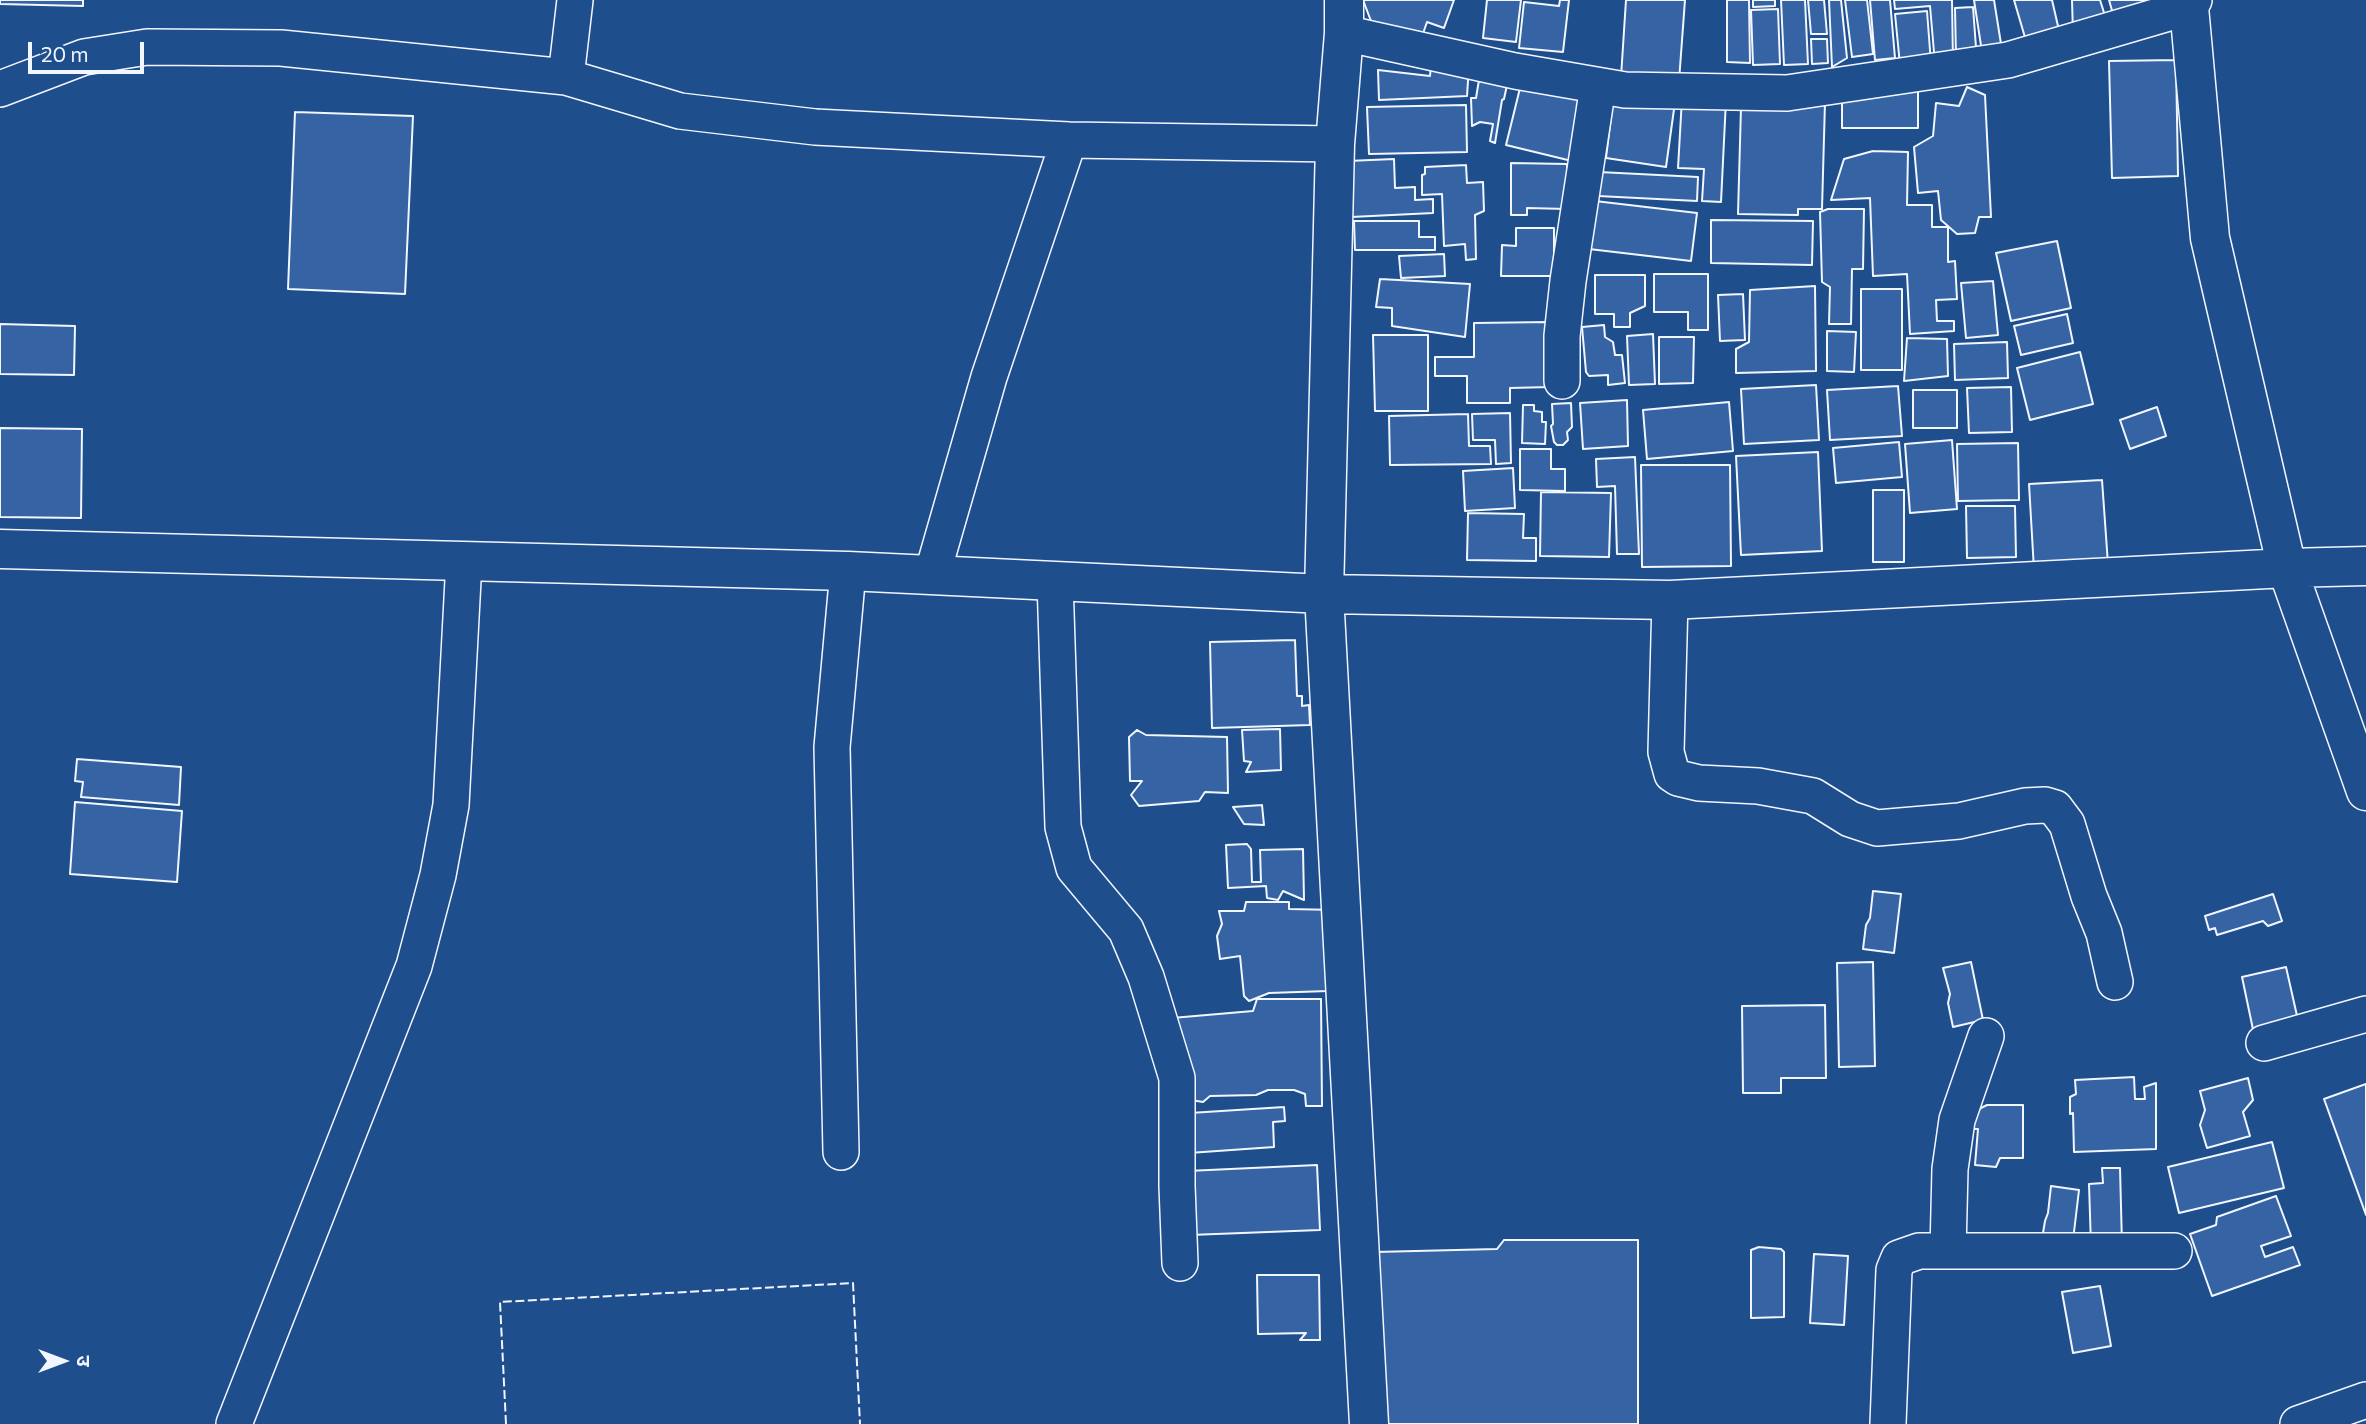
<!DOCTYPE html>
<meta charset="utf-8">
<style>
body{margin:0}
#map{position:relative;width:2366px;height:1424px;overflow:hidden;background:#1f4e8c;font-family:Commissioner,"Noto Sans Devanagari",sans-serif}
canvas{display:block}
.north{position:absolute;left:28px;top:1326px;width:70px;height:70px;-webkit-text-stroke:5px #1f4e8c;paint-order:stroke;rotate:90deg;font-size:19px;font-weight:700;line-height:28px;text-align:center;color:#f2f6ff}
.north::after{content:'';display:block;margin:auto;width:24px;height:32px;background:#f2f6ff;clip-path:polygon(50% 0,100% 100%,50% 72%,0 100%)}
.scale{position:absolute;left:28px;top:42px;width:116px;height:32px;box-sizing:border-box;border:4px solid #f2f6ff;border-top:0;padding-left:9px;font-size:21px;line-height:24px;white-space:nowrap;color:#f2f6ff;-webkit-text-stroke:5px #1f4e8c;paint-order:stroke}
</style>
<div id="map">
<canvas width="2366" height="1424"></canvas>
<div class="north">उ</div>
<div class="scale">20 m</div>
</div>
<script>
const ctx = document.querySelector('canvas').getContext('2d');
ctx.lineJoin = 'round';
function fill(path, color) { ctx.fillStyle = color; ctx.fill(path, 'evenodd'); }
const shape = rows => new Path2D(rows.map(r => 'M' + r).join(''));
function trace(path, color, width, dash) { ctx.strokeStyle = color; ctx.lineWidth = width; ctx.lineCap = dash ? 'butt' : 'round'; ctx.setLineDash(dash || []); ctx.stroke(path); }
const building = shape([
 [0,0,83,0,83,6,0,4,0,0],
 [1363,0,1454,0,1444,28,1427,22,1420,42,1374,29,1363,0],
 [1487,0,1521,0,1516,42,1483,38,1487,0],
 [1560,0,1569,0,1563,52,1519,48,1524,2,1559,6,1560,0],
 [1626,0,1685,0,1679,81,1621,77,1626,0],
 [1727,0,1749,0,1750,63,1727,62,1727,0],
 [1753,0,1775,0,1775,6,1753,7,1753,0],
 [1781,0,1805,0,1808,64,1784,65,1781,0],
 [1808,0,1824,0,1827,34,1811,34,1808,0],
 [1829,0,1841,0,1847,58,1832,67,1829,0],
 [1845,0,1867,0,1873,54,1852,57,1845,0],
 [1870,0,1890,0,1895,58,1875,60,1870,0],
 [1894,0,1952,0,1953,63,1935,64,1930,6,1895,9,1894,0],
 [1974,0,1994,0,2002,50,1982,52,1974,0],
 [2014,0,2052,0,2061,39,2029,51,2014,0],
 [2072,0,2100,0,2107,22,2073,34,2072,0],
 [2109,0,2146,0,2148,4,2113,14,2109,0],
 [1973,7,1977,61,1956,58,1955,8,1973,7],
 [1778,9,1780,64,1753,65,1751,10,1778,9],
 [1927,11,1931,63,1900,65,1895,14,1927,11],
 [1811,39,1827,39,1828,63,1812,64,1811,39],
 [2176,60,2178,176,2112,178,2109,61,2176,60],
 [1431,65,1469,66,1467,96,1379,100,1378,70,1430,76,1431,65],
 [1479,80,1507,85,1504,99,1502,100,1495,143,1490,141,1493,124,1480,122,1472,126,1471,98,1476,98,1479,80],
 [1522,80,1592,97,1576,162,1506,145,1522,80],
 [1967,87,1985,95,1991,217,1979,217,1975,233,1957,234,1941,220,1938,191,1918,193,1914,147,1933,136,1936,103,1959,106,1967,87],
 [1842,89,1918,89,1918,128,1842,128,1842,89],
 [1682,98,1726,100,1721,202,1702,201,1704,169,1678,168,1682,98],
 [1613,101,1675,102,1666,167,1606,158,1613,101],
 [1825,102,1822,209,1798,209,1798,215,1738,214,1741,107,1825,102],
 [1466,105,1467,152,1369,154,1367,107,1466,105],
 [295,112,413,116,405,294,288,289,295,112],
 [1873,151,1908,152,1907,205,1932,205,1932,227,1948,227,1948,262,1955,261,1957,299,1936,300,1937,321,1954,321,1954,331,1910,334,1907,274,1873,276,1870,198,1831,200,1844,159,1873,151],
 [1394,159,1395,188,1415,187,1415,200,1433,199,1433,213,1351,217,1348,161,1394,159],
 [1511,163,1567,164,1567,209,1527,208,1527,215,1511,215,1511,163],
 [1466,165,1467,183,1483,182,1484,211,1475,215,1476,259,1466,260,1465,244,1444,246,1442,194,1422,195,1422,175,1425,174,1425,167,1466,165],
 [1599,172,1698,177,1697,201,1598,196,1599,172],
 [1595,201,1697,213,1691,261,1589,249,1595,201],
 [1828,209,1864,209,1863,269,1852,269,1851,324,1829,324,1830,287,1822,282,1820,212,1828,209],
 [1711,220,1813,221,1812,265,1711,263,1711,220],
 [1354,221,1419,221,1419,237,1435,237,1435,250,1355,250,1354,221],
 [1516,228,1554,228,1554,276,1501,276,1502,245,1516,246,1516,228],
 [2057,241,2071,308,2011,321,1996,253,2057,241],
 [1444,254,1445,276,1401,278,1399,256,1444,254],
 [1654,274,1708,274,1708,330,1688,330,1688,312,1654,312,1654,274],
 [1595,275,1645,275,1645,306,1630,313,1630,327,1614,327,1614,314,1595,314,1595,275],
 [1380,279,1470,284,1465,337,1392,326,1392,308,1376,307,1380,279],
 [1993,281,1998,335,1966,338,1961,283,1993,281],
 [1815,286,1816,371,1736,373,1736,349,1749,342,1750,290,1815,286],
 [1861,289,1902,289,1902,370,1861,370,1861,289],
 [1743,294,1745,340,1720,341,1718,295,1743,294],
 [2067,314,2073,343,2021,355,2014,326,2067,314],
 [1549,322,1550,387,1510,388,1510,403,1467,403,1467,376,1435,376,1435,357,1474,357,1474,323,1549,322],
 [0,324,75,326,74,375,0,374,0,324],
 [1604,325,1605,337,1613,342,1615,355,1622,355,1625,383,1608,385,1608,375,1589,376,1586,372,1582,327,1604,325],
 [1827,331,1856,332,1854,372,1827,371,1827,331],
 [1653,334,1655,384,1629,385,1627,336,1653,334],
 [1373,335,1428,335,1428,411,1375,411,1373,335],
 [1659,337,1694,337,1693,383,1659,384,1659,337],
 [1907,338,1947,339,1948,376,1904,381,1907,338],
 [2007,342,2008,378,1955,380,1954,344,2007,342],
 [2080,352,2093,404,2030,420,2017,368,2080,352],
 [1816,385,1819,440,1744,444,1741,389,1816,385],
 [1898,386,1902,436,1830,440,1827,390,1898,386],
 [2011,387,2012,432,1969,433,1967,388,2011,387],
 [1913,390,1957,390,1957,428,1913,428,1913,390],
 [1627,400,1628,446,1583,449,1580,403,1627,400],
 [1729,402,1733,451,1647,459,1643,410,1729,402],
 [1571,403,1572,427,1567,432,1568,440,1563,445,1557,445,1554,442,1551,426,1553,424,1552,404,1571,403],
 [1523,405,1534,405,1534,411,1542,412,1542,422,1546,422,1545,444,1522,443,1523,405],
 [2157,407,2166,436,2130,449,2120,420,2157,407],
 [1510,413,1511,463,1496,464,1495,440,1473,440,1472,414,1510,413],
 [1468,414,1469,446,1490,446,1491,464,1390,465,1389,416,1468,414],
 [0,428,82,429,81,518,0,517,0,428],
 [1952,440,1957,509,1910,513,1905,444,1952,440],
 [1899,442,1902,477,1836,483,1833,448,1899,442],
 [2018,443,2019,500,1958,501,1957,444,2018,443],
 [1520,449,1551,449,1551,469,1565,469,1565,491,1520,490,1520,449],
 [1818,452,1822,551,1741,555,1736,456,1818,452],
 [1635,457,1639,554,1617,554,1615,486,1597,487,1596,459,1635,457],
 [1641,465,1730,465,1731,566,1642,567,1641,465],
 [1513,468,1515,508,1465,511,1463,471,1513,468],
 [2102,480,2108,564,2034,570,2029,484,2102,480],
 [1873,490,1904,490,1904,562,1873,562,1873,490],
 [1541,492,1611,493,1609,557,1540,556,1541,492],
 [1966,506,2015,506,2016,557,1967,558,1966,506],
 [1468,513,1524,514,1523,538,1536,538,1536,561,1467,560,1468,513],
 [1295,640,1297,696,1302,696,1302,706,1309,705,1310,725,1212,728,1210,642,1295,640],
 [1280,729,1281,770,1246,772,1251,762,1244,761,1242,730,1280,729],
 [1137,730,1146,735,1227,737,1228,793,1205,792,1199,801,1139,806,1131,795,1142,781,1130,781,1129,737,1137,730],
 [77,759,181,767,179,805,81,797,83,782,75,781,77,759],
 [75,802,182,811,177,882,70,874,75,802],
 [1262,805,1264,825,1244,824,1233,807,1262,805],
 [1247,844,1251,849,1252,882,1261,882,1260,850,1303,849,1304,900,1283,891,1278,900,1267,898,1266,886,1228,888,1226,845,1247,844],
 [1873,891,1901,894,1894,953,1863,949,1866,925,1870,918,1873,891],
 [2273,894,2282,921,2268,926,2263,921,2217,935,2215,928,2209,930,2205,916,2273,894],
 [1246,902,1289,902,1289,909,1337,910,1328,991,1269,993,1249,1001,1244,996,1240,956,1220,959,1217,936,1222,924,1219,911,1244,911,1246,902],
 [1873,962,1875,1066,1839,1067,1837,963,1873,962],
 [1971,962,1983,1020,1953,1027,1948,1003,1950,994,1943,968,1971,962],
 [2286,967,2300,1029,2255,1039,2242,977,2286,967],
 [1257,999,1321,999,1322,1106,1306,1106,1305,1094,1294,1090,1268,1090,1256,1095,1210,1096,1203,1102,1185,1099,1172,1018,1253,1011,1257,999],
 [1825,1005,1826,1078,1781,1078,1781,1093,1743,1093,1742,1006,1825,1005],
 [2134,1077,2135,1099,2145,1099,2144,1087,2156,1083,2156,1149,2074,1152,2073,1113,2070,1114,2070,1097,2076,1094,2075,1080,2134,1077],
 [2248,1078,2253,1100,2243,1112,2250,1136,2207,1148,2200,1125,2205,1110,2200,1091,2248,1078],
 [2366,1084,2366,1215,2324,1099,2366,1084],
 [1987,1105,2023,1105,2023,1158,2000,1158,1996,1167,1975,1165,1978,1129,1972,1129,1973,1112,1987,1105],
 [1284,1107,1285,1121,1273,1122,1274,1147,1189,1153,1190,1113,1284,1107],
 [2272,1142,2284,1188,2179,1213,2168,1167,2272,1142],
 [1317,1165,1320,1230,1190,1235,1187,1171,1317,1165],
 [2102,1168,2120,1168,2122,1245,2091,1246,2089,1184,2103,1183,2102,1168],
 [2051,1186,2079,1190,2072,1249,2041,1245,2045,1221,2048,1213,2051,1186],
 [2276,1196,2291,1236,2261,1246,2265,1257,2293,1247,2300,1265,2212,1296,2190,1234,2216,1225,2217,1217,2276,1196],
 [1504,1240,1638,1240,1638,1424,1378,1424,1375,1252,1497,1249,1504,1240],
 [1759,1247,1781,1249,1784,1252,1784,1317,1751,1318,1751,1250,1759,1247],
 [1814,1254,1848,1256,1844,1325,1810,1323,1814,1254],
 [1257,1275,1319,1275,1320,1340,1300,1340,1306,1333,1258,1334,1257,1275],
 [2100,1286,2111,1346,2073,1353,2062,1292,2100,1286]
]);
const street = shape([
 [1344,33,1515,71,1625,90,1787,93,2008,60,2189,7,2194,0],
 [566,77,575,0],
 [0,89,84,57,147,47,281,48,566,77,680,111,815,127,1069,140,1335,144],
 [1562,381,1562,336,1568,281,1598,86],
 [932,575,989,377,1069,140],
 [1055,581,1063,827,1074,868,1126,930,1146,977,1177,1078,1177,1186,1180,1263],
 [1670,600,1666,752,1672,774,1678,778,1699,783,1758,786,1813,796,1850,819,1877,828,1959,821,2025,806,2045,805,2055,808,2067,824,2089,896,2104,933,2115,982],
 [2264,1043,2366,1014],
 [841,1152,832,747,848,571],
 [1948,1251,1950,1169,1957,1120,1986,1036],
 [234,1424,414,966,438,875,451,805,464,561],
 [1888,1424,1894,1270,1899,1258,1919,1251,2174,1251],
 [2298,1424,2366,1400]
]);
const secondary = shape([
 [1344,0,1344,33,1335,144,1324,594,1369,1424],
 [2185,0,2189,7,2210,238,2287,568,2366,791],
 [0,549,848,571,1324,594,1670,600,2287,568,2366,566]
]);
const fence = shape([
 [506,1424,500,1302,853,1283,860,1424]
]);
fill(building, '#3563a3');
trace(building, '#f2f6ff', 2);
trace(street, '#f2f6ff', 38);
trace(secondary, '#f2f6ff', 41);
trace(street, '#1f4e8c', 35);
trace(secondary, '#1f4e8c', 38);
trace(fence, '#f2f6ff', 2, [9, 3.5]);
</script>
